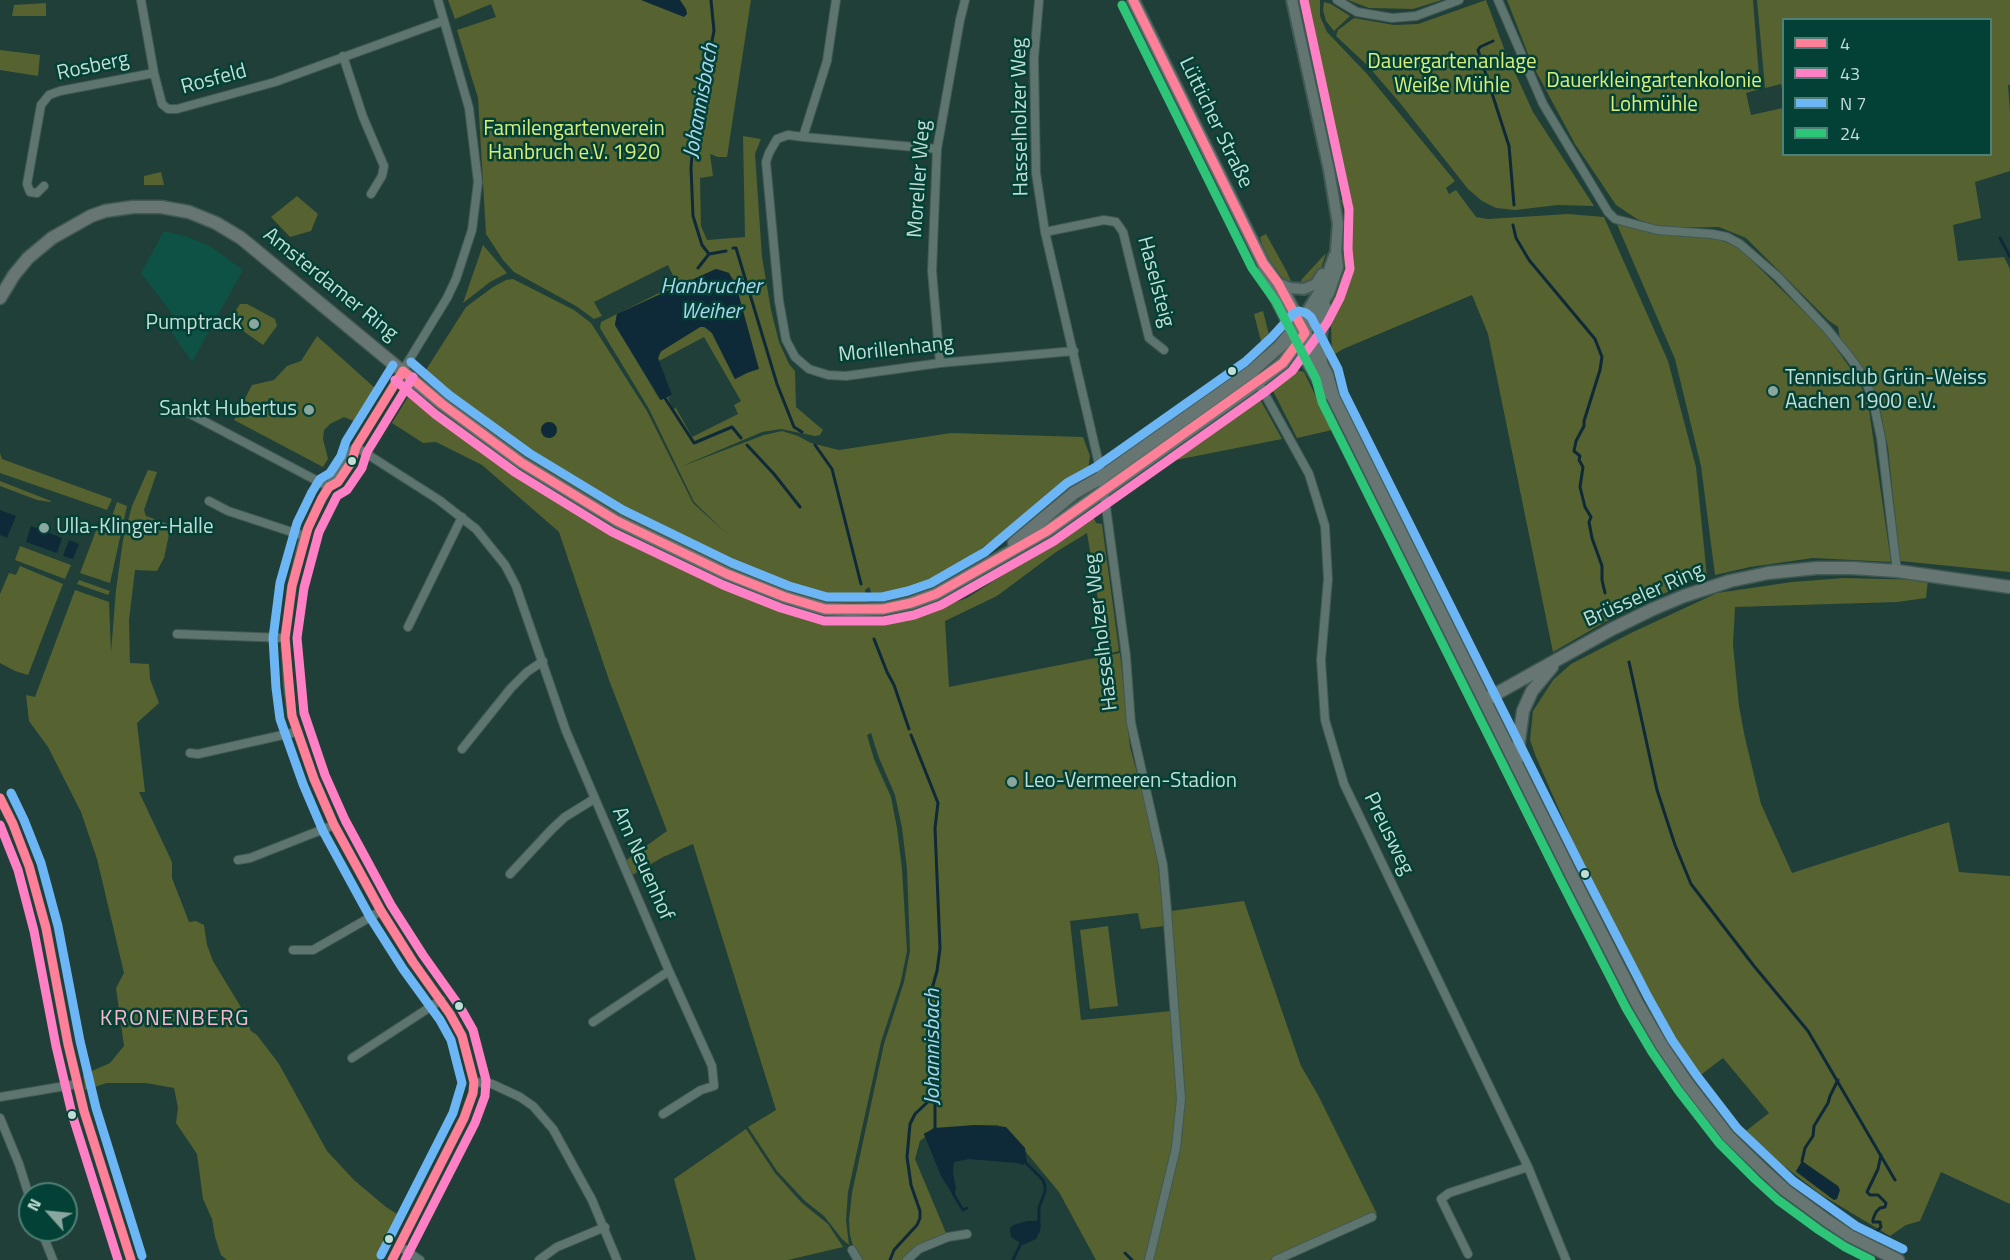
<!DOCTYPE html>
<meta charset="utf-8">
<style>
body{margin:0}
#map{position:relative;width:2010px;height:1260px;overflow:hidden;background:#203f39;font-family:"Titillium Web",sans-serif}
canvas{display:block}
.legend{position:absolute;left:1782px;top:18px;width:210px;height:138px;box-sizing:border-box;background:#034136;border:2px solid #4f7f76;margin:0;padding:8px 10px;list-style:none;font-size:18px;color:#c2ddd6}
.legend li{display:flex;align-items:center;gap:12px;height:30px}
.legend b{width:30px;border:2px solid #4f7f76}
.north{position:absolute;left:18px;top:1182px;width:60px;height:60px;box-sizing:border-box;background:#034136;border:2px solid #4f7f76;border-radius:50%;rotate:297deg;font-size:16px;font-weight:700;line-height:24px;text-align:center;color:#c2ddd6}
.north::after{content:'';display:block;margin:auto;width:21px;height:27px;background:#89a69f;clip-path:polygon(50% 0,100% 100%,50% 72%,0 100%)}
</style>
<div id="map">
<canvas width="2010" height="1260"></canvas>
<ul class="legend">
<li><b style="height:8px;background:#ff8098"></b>4</li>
<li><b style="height:8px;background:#ff80c5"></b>43</li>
<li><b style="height:8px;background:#6db6f5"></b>N 7</li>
<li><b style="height:8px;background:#2dc577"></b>24</li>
</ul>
<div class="north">N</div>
</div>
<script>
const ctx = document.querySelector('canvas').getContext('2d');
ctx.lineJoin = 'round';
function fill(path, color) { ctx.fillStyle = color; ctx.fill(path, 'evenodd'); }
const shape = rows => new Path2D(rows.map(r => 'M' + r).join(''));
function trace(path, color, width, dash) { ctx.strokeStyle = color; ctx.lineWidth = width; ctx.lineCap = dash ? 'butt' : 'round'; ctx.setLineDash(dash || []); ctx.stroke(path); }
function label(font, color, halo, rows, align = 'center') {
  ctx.font = font + ' "Titillium Web",sans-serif'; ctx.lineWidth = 5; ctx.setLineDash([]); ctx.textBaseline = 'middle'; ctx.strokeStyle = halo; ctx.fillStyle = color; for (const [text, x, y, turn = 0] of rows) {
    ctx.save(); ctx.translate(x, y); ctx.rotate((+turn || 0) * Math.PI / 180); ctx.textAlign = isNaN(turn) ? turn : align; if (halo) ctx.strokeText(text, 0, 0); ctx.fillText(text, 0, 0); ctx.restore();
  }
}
const built = shape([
 [164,231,188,237,210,246,243,270,192,362,170,330,177,320,141,273]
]);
const green = shape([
 [448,0,751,0,727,157,718,157,710,154,713,176,700,178,701,226,707,240,745,237,743,136,761,139,755,154,762,257,771,310,779,342,789,364,795,371,796,407,823,430,820,435,815,436,781,429,762,432,680,467,764,435,782,431,798,436,811,443,839,450,951,433,1083,437,1090,456,1088,470,979,550,930,583,902,593,873,597,869,587,865,590,868,605,846,605,823,602,788,593,744,575,620,517,523,457,468,416,424,373,466,307,493,287,506,280,513,279,574,310,591,323,647,411,693,503,727,534,694,502,649,409,600,328,601,322,677,284,668,265,594,302,602,316,594,319,576,306,514,272,503,260,486,234,478,98,457,30,496,17,491,4,455,19],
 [716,269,729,273,758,368,735,379,712,333,704,327,700,327,662,350,658,358,659,361,704,337,741,401,734,405,738,414,692,437,676,408,673,409,668,398,672,395,660,400,615,325,617,314],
 [1300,0,1304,0,1348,212,1345,213,1341,200,1343,199],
 [1307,0,1320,0,1320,16,1327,32,1367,74,1455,181,1446,188,1449,194,1456,190,1476,217,1488,219,1568,214,1604,217,1668,361,1696,467,1707,577,1682,585,1605,622,1553,652,1488,334,1472,295,1343,349,1332,356,1331,326,1351,253,1352,223,1350,200],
 [1348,0,1442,0,1413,9,1369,8],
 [1486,0,1505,51,1533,112,1594,206,1558,205,1515,210,1496,208,1482,201,1468,189,1400,103,1368,66,1336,36,1338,30,1354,18,1394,25,1418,24],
 [1507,0,1753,0,1760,89,1746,93,1751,115,1783,108,1784,154,1990,154,1990,20,1784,20,1783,94,1781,84,1765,88,1757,0,2010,0,2010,85,2008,85,2010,112,2010,171,1975,182,1981,218,1953,225,1958,261,2004,257,2010,269,2010,572,1900,561,1888,448,1878,400,1864,369,1840,339,1838,327,1828,320,1746,238,1719,227,1659,228,1637,219,1616,205,1575,144,1532,64],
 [1324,2,1331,4,1350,16,1334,31,1326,21,1323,10],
 [46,3,46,16,12,16,14,5],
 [0,50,40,55,38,76,0,70],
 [161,172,164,185,144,185,144,176],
 [297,196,318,214,311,231,290,237,271,217],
 [1616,222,1657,234,1713,237,1738,247,1823,330,1858,379,1868,403,1891,562,1813,558,1750,567,1715,575,1701,466,1675,359],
 [1266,234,1287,272,1293,286,1279,275,1265,257,1260,237],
 [1345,236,1349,236,1343,276,1327,332,1324,332,1343,262],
 [483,245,507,273,490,282,463,303],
 [1326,253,1320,272,1313,281,1299,287,1302,279],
 [240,304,247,304,275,319,277,326,263,345,229,321],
 [1263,311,1269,335,1267,344,1263,349,1254,314],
 [317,336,376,389,356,422,344,417,330,424,324,430,323,439,328,459,323,467,234,420,252,385,274,380,287,366,301,361],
 [1324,338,1327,340,1329,356,1351,401,1348,403,1329,364],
 [1296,370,1304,372,1332,430,1297,438,1271,387,1287,373],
 [411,392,516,465,608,523,681,558,812,616,871,618,899,613,936,601,939,608,967,598,1039,552,1092,514,1096,523,1102,524,1119,651,1107,654,1087,533,1056,552,997,596,945,621,949,687,1120,653,1130,747,1150,820,1158,862,1164,926,1141,929,1138,913,1070,921,1081,1020,1171,1011,1177,1074,1178,1113,1175,1141,1146,1260,1096,1260,1059,1192,1006,1128,997,1125,975,1125,924,1133,925,1137,920,1141,915,1159,946,1233,923,1244,905,1260,860,1260,854,1249,850,1235,849,1220,852,1193,884,1044,904,982,910,951,907,869,902,828,895,795,879,758,871,733,867,735,874,759,891,797,897,828,902,869,907,951,901,981,881,1042,848,1192,846,1220,849,1245,842,1239,824,1216,805,1201,777,1171,748,1127,776,1110,693,844,663,857,631,876,625,861,667,831,609,680,559,532,482,465,436,442,423,443,392,423],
 [1254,397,1261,401,1282,439,1161,463],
 [0,453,2,459,112,499,107,510,0,473],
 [148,470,157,472,144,510,146,516,171,525,164,558,157,571,135,570,129,620,130,663,149,664,150,679,159,703,137,723,145,792,139,792,172,862,172,878,189,922,196,921,204,925,207,945,213,961,242,1009,251,1031,257,1035,279,1064,327,1151,354,1180,386,1207,402,1217,381,1260,227,1260,221,1255,215,1237,212,1219,203,1199,197,1154,176,1123,178,1108,174,1088,146,1083,107,1083,85,1090,83,1075,110,1063,124,1046,116,988,124,973,97,859,81,812,48,747,29,721,26,695,35,697,75,590,109,602,111,652,116,590,123,540,132,506],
 [0,481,51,501,50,502,37,500,0,486],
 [117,502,127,506,110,583,80,573,97,528,107,531],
 [20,546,71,565,65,579,15,560],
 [20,566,63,584,28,675,15,671,0,663,0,594,9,573,16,575],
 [1844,578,1928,580,1926,598,1897,602,1735,607,1733,645,1739,706,1745,738,1761,804,1792,873,1949,822,1959,872,2010,876,2010,1204,1941,1172,1920,1221,1906,1225,1890,1236,1820,1194,1784,1166,1746,1131,1769,1113,1723,1058,1698,1077,1668,1033,1632,965,1571,837,1536,757,1530,740,1533,711,1553,680,1571,664,1631,633,1717,593,1792,582],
 [1802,1162,1806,1165,1834,1200,1796,1172],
 [79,580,110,591,108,595,77,584],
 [1244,901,1301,1066,1318,1095,1377,1214,1270,1260,1152,1260,1173,1177,1182,1137,1184,1113,1184,1072,1177,1011,1171,911],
 [1108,926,1118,1006,1090,1009,1080,930],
 [746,1129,775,1173,802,1203,828,1224,843,1247,788,1260,696,1260,674,1179]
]);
const water = shape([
 [641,0,680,0,686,9,687,14,684,17],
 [716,269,729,273,736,285,759,369,746,373,735,379,712,333,705,327,700,327,660,352,658,358,672,395,661,400,615,325,617,314],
 '541 430a8 8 0 1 1 16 0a8 8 0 1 1-16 0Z',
 [0,510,16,516,7,538,0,535],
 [31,526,62,538,57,553,26,542],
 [69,540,79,544,73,559,63,556],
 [975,1125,1006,1127,1025,1148,1027,1162,1023,1165,1016,1163,969,1159,954,1162,953,1173,956,1189,954,1197,941,1176,924,1134,934,1128],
 [1802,1161,1838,1186,1840,1190,1837,1199,1834,1200,1796,1171],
 [1027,1221,1039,1221,1041,1224,1040,1231,1036,1239,1023,1245,1011,1237,1010,1228,1013,1225]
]);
const stream = shape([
 [711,0,714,31,694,131,691,168,693,216,702,245,709,254,726,251],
 [1493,41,1480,47,1478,50,1509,146,1514,205],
 [1513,225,1516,238,1529,260,1595,339,1602,357,1600,370,1584,421,1584,426,1576,441,1574,451,1580,456,1579,460,1583,467,1580,487,1585,507,1591,517,1589,522,1592,538,1602,566,1602,580,1605,593],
 [2000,238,2010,257],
 [733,248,736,248,777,384,794,427,802,432],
 [698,268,709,254],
 [663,395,694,443,732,427,741,438],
 [747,445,774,474,800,507],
 [815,445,832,469,861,584],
 [874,639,887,672,894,685,909,729],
 [1629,662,1657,790,1675,845,1691,884,1754,966,1808,1031,1895,1180],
 [911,735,938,803,935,828,940,948,937,971,929,999,932,1019,931,1039,935,1078,935,1130],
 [1023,1160,1043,1180,1045,1186,1045,1192,1039,1207,1039,1221,1036,1224],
 [1802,1161,1805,1148,1813,1136,1814,1126,1828,1103,1830,1096,1838,1080],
 [954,1195,963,1210,967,1208],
 [1876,1232,1881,1227,1880,1222,1873,1222,1873,1219,1876,1212,1880,1208,1885,1207,1886,1203,1878,1195,1870,1195,1867,1192,1878,1169,1881,1155],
 [1125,1253,1132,1260],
 [890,1260,894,1250,917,1225,920,1218,920,1211,911,1185,907,1157,910,1124,915,1114,935,1095],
 [1013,1260,1022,1241]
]);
const street = shape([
 [141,0,154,73,162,104,168,109,177,109,275,82,443,21],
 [836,0,827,61,803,137,788,135,777,139,769,153,766,162,779,301,786,340,795,357,809,369,828,375,846,376,940,363,1074,351],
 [1039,0,1034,58,1036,173,1045,232,1102,477,1126,656,1131,723,1163,865,1167,910,1181,1099,1176,1148,1149,1260],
 [1337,0,1357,12,1392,18,1416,16,1459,0],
 [1498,0,1543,104,1608,212,1615,219,1657,230,1712,234,1727,237,1740,244,1778,277,1827,329,1849,356,1864,377,1873,400,1881,438,1897,571],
 [343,56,363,117,384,166,382,176,371,194],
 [803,137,937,149],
 [44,186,37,193,30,192,27,184,41,105,49,95,60,91,154,73],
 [1045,232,1104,220,1116,222,1123,232,1149,338,1164,350],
 [940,363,932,271,937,149,960,20,965,0],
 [1252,371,1309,474,1325,526,1328,579,1321,660,1325,720,1344,784,1528,1167,1566,1260],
 [179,408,329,487],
 [356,447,345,457,317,508,304,536,292,586,285,638,288,687,292,716,314,779,334,825,381,911,413,962,450,1014,462,1036,474,1082,473,1093,464,1118,392,1260],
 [356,447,439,500,476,529,505,565,516,586,566,731,669,971,712,1066,714,1086,701,1090,663,1114],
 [329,487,338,482,352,461,356,447,447,298,456,279,472,230,478,182,469,108,438,0],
 [209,501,228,511,304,536],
 [408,627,462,517],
 [177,634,285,638],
 [462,749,511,688,527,672,543,661],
 [190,753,198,754,296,732],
 [0,798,13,824,29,866,46,928,68,1044,84,1111,131,1260],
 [238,860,250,858,334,825],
 [510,874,552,829,565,817,594,799],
 [293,950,313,950,381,911],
 [593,1022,669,971],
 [352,1058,441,1000],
 [474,1082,492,1084,520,1097,533,1106,553,1129,592,1200,617,1260],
 [0,1097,77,1084],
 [0,1118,19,1164,30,1199],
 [41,1230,53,1260],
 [399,1246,420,1260],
 [852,1250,858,1260],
 [1468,1254,1441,1199,1449,1193,1528,1167],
 [539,1260,557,1247,605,1227],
 [907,1260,919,1249,948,1237,967,1234],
 [1276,1260,1372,1217]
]);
const secondary = shape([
 [1292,0,1329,170,1338,224,1336,250,1338,267,1329,293,1305,333],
 [1278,283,1290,288,1304,289,1316,284,1322,274],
 [1300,323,1324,284,1334,256],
 [1322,365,1321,335,1326,307]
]);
const primary = shape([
 [1133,0,1263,263,1268,281,1303,353,1319,381,1330,394],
 [1263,263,1286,296,1327,375,1333,397,1572,876,1637,1003,1662,1046,1687,1083,1728,1136,1763,1170,1785,1190,1826,1220,1850,1236,1898,1260],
 [0,298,14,275,28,258,52,238,91,216,105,211,133,207,161,207,189,212,216,223,241,238,442,404,522,463,617,521,727,574,785,597,825,609,853,610,883,609,911,603,936,594,1047,531,1258,382,1283,363,1305,333],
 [1014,543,1074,493,1102,477,1252,371,1280,346,1297,326],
 [1485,700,1612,629,1653,609,1684,596,1730,581,1768,573,1817,568,1852,568,1897,571,2010,587],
 [1516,763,1523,711,1532,691,1552,667]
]);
const bus1 = shape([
 [1133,0,1263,263,1278,283,1305,333],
 [403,371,442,404,522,463,617,521,727,574,785,597,825,609,883,609,911,603,936,594,1047,531,1283,363,1305,333],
 [0,798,13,824,29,866,46,928,68,1044,84,1111,131,1260],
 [392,1260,464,1118,473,1093,474,1082,462,1036,450,1014,413,962,381,911,334,825,314,779,292,716,285,638,292,586,308,528,322,498,329,487,338,482,352,461,356,447,403,371]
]);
const bus2 = shape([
 [395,380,435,414,516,473,612,532,723,585,781,608,824,621,884,621,914,615,941,605,1054,541,1265,392,1292,371,1327,323,1340,298,1350,269,1348,249,1349,209,1304,0],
 [0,825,18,870,34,931,56,1046,72,1114,118,1260],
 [405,1260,475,1123,485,1096,486,1080,473,1030,460,1007,423,955,391,905,345,820,325,775,304,713,297,638,304,588,319,532,337,496,347,490,362,468,367,452,413,377]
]);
const bus3 = shape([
 [411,362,449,395,529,453,623,510,732,563,789,586,827,597,882,597,908,591,931,583,985,552,1067,483,1096,467,1245,362,1271,338,1293,314,1299,311,1306,313,1311,317,1338,369,1344,393,1583,871,1648,997,1672,1040,1697,1076,1737,1128,1793,1181,1856,1226,1903,1249],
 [11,793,24,820,41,863,58,926,80,1041,96,1108,142,1256],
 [381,1255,453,1113,462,1083,451,1040,440,1020,403,969,370,917,323,831,303,784,280,719,276,688,273,638,280,583,297,523,312,492,320,479,330,473,341,456,346,441,393,365]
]);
const bus4 = shape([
 [1122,5,1252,268,1276,302,1316,379,1322,402,1561,881,1626,1008,1652,1052,1678,1090,1719,1143,1755,1179,1778,1200,1819,1230,1845,1247,1871,1260]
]);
const markers = [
 [254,324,6,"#89a69f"],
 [1232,371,5,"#c2ddd6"],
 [1773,391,6,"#89a69f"],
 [309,410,6,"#89a69f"],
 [352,461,5,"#c2ddd6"],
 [44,528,6,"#89a69f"],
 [1012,782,6,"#89a69f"],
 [1585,874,5,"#c2ddd6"],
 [459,1006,5,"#c2ddd6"],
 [72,1115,5,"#c2ddd6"],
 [389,1239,5,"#c2ddd6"]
];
const parkNames = [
 ["Dauergartenanlage",1452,63],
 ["Weiße Mühle",1452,87],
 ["Dauerkleingartenkolonie",1654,82],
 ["Lohmühle",1654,106],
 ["Familengartenverein",574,130],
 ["Hanbruch e.V. 1920",574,154]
];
const streetNames = [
 ["Rosberg",93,67,-12],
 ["Rosfeld",214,80,-15],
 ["Hasselholzer Weg",1021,117,-91],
 ["Lütticher Straße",1215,123,64],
 ["Moreller Weg",920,179,-86],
 ["Haselsteig",1155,282,75],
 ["Amsterdamer Ring",330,285,39],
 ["Morillenhang",896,350,-6],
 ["Brüsseler Ring",1644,596,-24],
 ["Hasselholzer Weg",1102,632,-97],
 ["Preusweg",1388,834,64],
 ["Am Neuenhof",642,864,66]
];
const poiNames = [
 ["Pumptrack",242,324,"right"],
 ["Tennisclub Grün-Weiss",1785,379],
 ["Aachen 1900 e.V.",1785,403],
 ["Sankt Hubertus",297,410,"right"],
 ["Ulla-Klinger-Halle",56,528],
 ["Leo-Vermeeren-Stadion",1024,782]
];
const waterNames = [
 ["Johannisbach",702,101,-80],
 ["Hanbrucher",711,288],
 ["Weiher",711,313],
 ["Johannisbach",934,1047,-90]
];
const neighbourhoodNames = [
 ["KRONENBERG",175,1020]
];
fill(built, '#0e5246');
fill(green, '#56622f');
fill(water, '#0e2a38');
trace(stream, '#0e2a38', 3);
trace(street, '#415954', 10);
trace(secondary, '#415954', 14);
trace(primary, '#415954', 15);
trace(street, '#5e746f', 8);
trace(secondary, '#627571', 10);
trace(primary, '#677673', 12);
trace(bus1, '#ff8098', 9);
trace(bus2, '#ff80c5', 9);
trace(bus3, '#6db6f5', 9);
trace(bus4, '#2dc577', 9);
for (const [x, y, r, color] of markers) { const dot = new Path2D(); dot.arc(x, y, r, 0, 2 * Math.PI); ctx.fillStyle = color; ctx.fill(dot); trace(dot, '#034136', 2); }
label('21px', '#dbee79', '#034136', parkNames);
label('21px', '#c2ddd6', '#034136', streetNames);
label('21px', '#c2ddd6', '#034136', poiNames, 'left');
label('italic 22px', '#abd4ef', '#034136', waterNames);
ctx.letterSpacing = '1.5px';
label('22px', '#fab8ce', '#034136', neighbourhoodNames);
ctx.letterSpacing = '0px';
</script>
